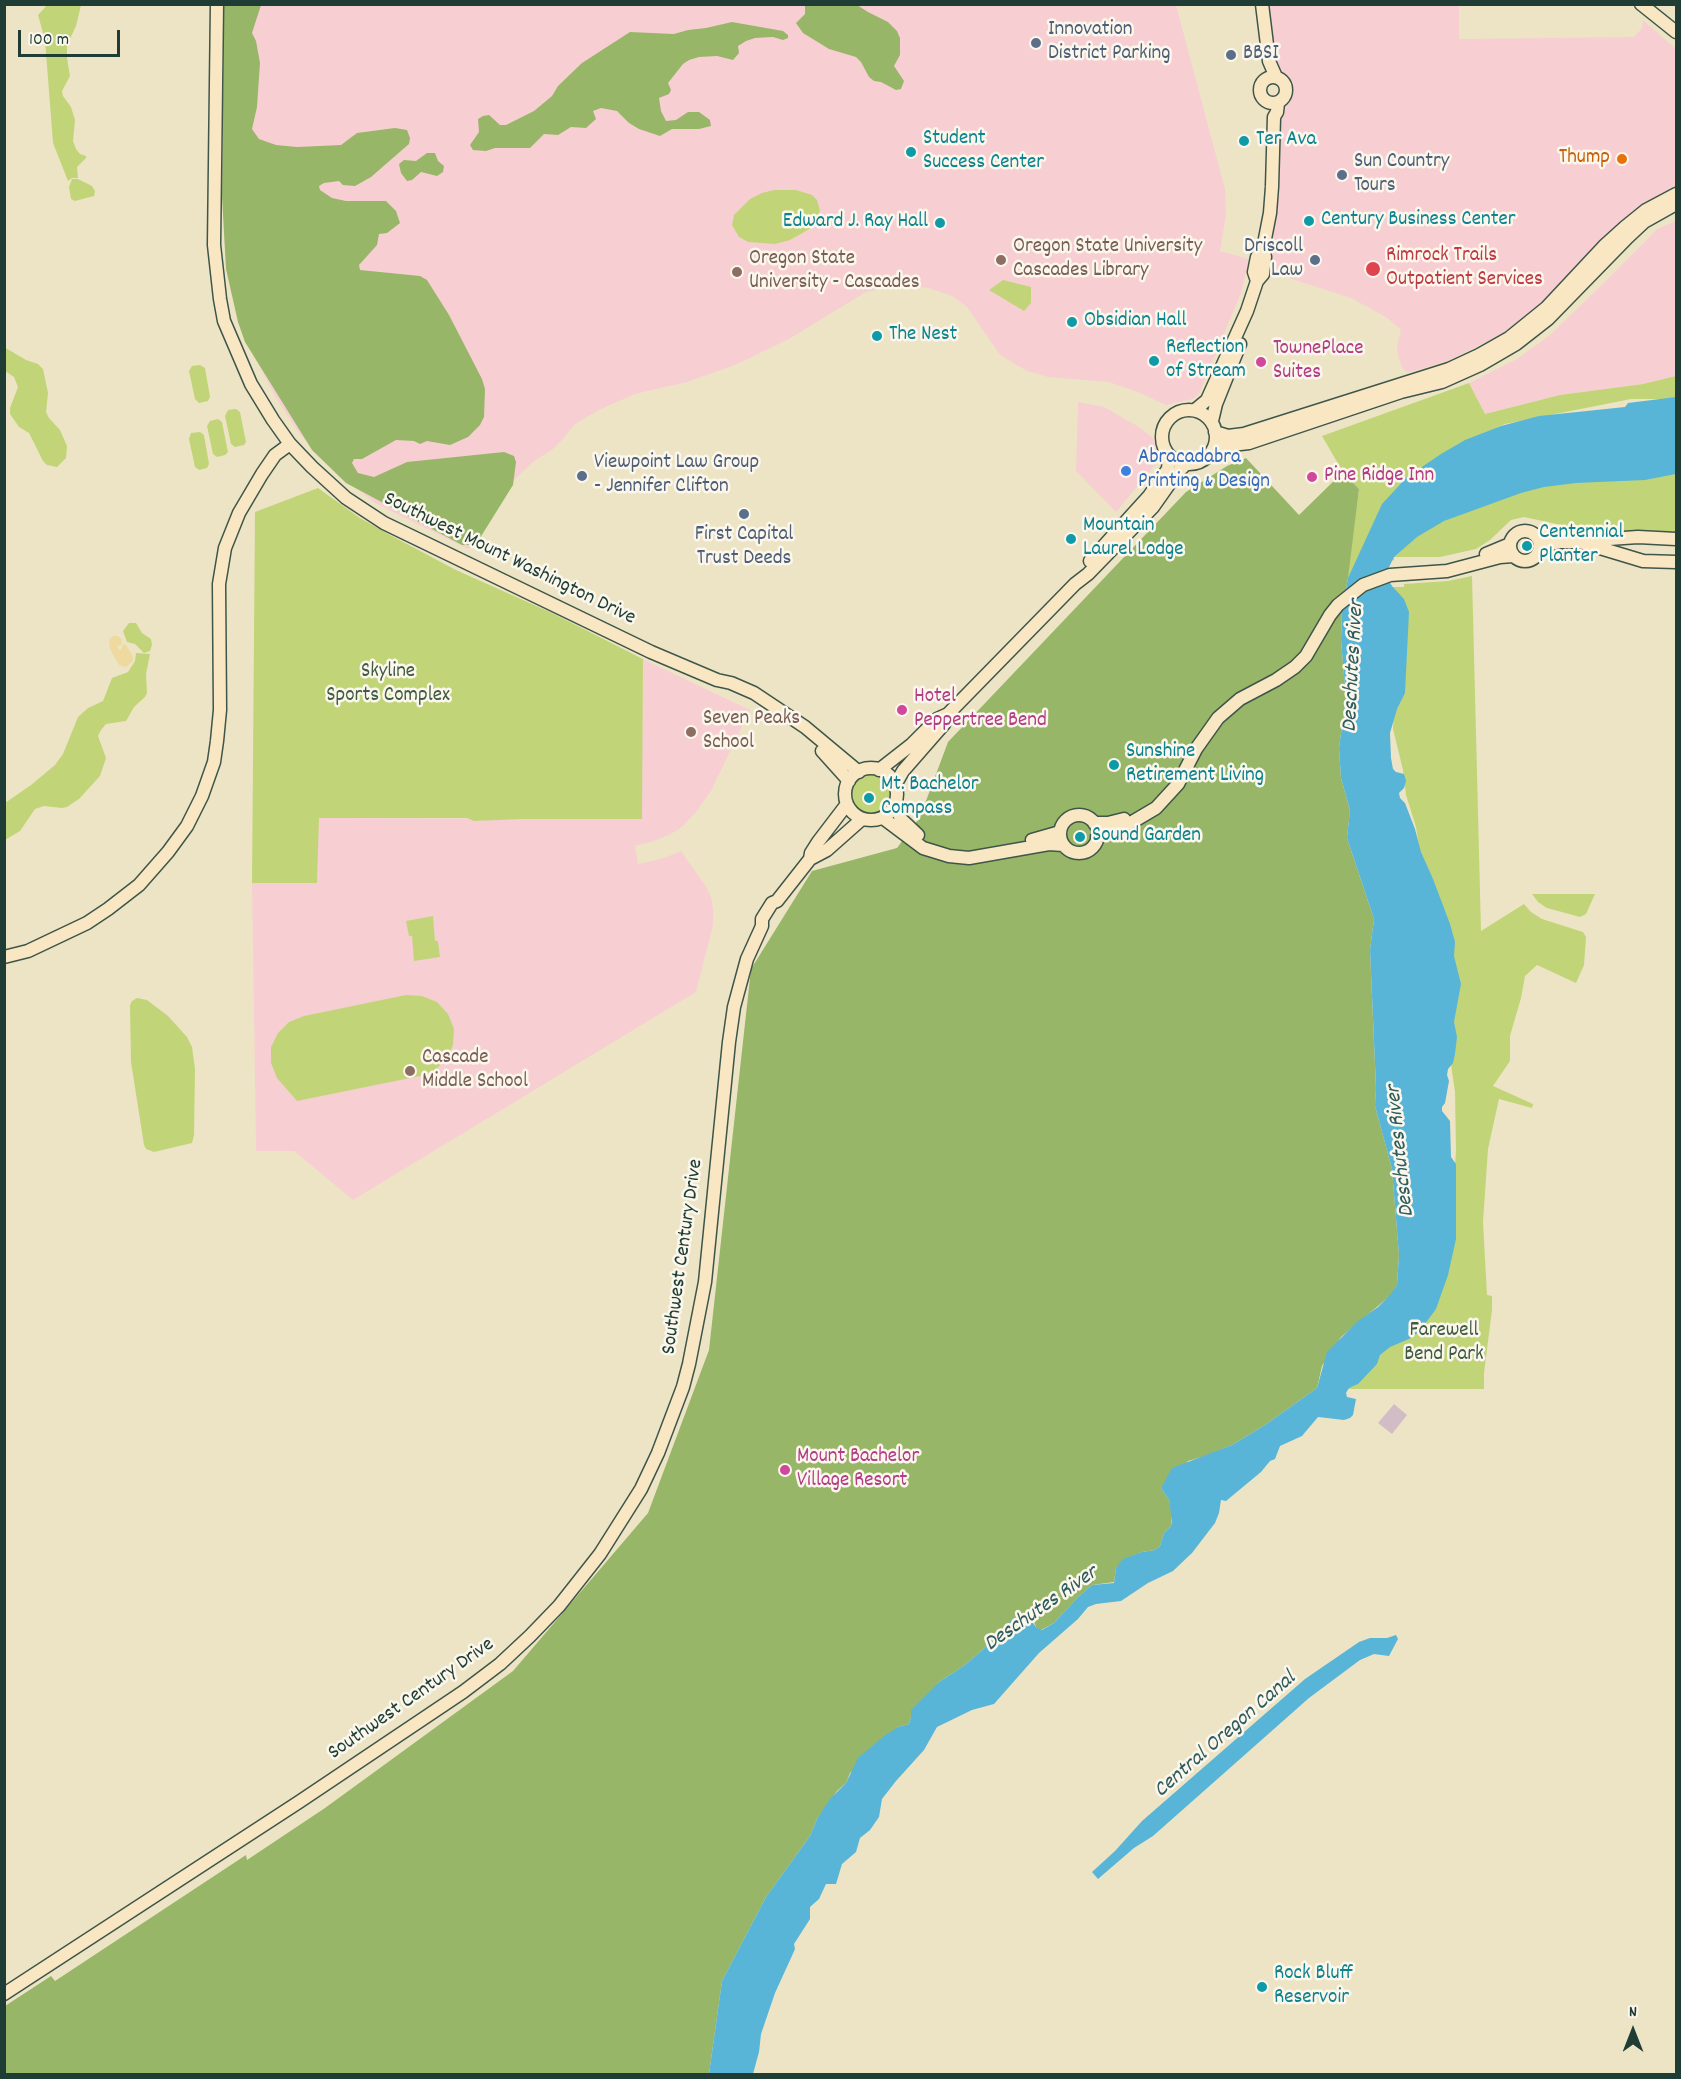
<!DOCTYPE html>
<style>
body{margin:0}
#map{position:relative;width:1681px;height:2079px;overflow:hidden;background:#ede4c6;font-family:Dekko,sans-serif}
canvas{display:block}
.frame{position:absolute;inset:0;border:6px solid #1f3d34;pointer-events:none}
.north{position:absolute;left:1603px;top:2001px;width:60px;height:60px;-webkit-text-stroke:4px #fbf7ec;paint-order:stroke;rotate:0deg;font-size:16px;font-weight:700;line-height:24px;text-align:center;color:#1f3d34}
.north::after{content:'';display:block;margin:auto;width:21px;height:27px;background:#1f3d34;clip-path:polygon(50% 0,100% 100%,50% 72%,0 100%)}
.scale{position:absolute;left:18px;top:30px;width:102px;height:27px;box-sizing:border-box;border:3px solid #1f3d34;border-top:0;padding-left:8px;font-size:18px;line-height:21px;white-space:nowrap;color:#1f3d34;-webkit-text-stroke:4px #fbf7ec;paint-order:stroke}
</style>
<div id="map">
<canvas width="1681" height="2079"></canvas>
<div class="frame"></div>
<div class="north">N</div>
<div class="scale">100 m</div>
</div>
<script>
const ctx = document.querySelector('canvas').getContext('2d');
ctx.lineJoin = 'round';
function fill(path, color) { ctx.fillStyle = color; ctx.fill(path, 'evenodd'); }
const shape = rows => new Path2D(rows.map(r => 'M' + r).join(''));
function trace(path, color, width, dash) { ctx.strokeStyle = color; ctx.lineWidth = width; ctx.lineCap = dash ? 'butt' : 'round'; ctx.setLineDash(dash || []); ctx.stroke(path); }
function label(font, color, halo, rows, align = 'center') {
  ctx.font = font + ' Dekko,sans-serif'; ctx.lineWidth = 5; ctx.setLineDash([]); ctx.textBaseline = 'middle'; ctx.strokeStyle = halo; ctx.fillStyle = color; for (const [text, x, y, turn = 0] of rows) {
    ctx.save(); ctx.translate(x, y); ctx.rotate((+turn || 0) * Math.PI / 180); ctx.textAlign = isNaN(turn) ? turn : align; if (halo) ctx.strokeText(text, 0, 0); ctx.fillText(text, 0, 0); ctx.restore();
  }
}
const built = shape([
 [227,5,1176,5,1225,189,1226,215,1220,251,1249,259,1241,293,1199,394,1193,399,1166,405,1140,393,1109,382,1048,377,1027,371,1000,355,967,307,952,296,928,288,914,286,889,287,866,292,789,339,735,365,687,382,635,394,599,410,575,424,562,440,552,450,534,461,513,481,494,506,473,547,468,549,375,503,333,470,301,436,278,401,249,347,233,292,224,240,222,172],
 [1268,5,1459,5,1459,39,1634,37,1642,28,1643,20,1676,49,1676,186,1632,211,1574,273,1512,329,1450,360,1411,372,1407,372,1402,368,1398,355,1397,346,1401,330,1386,317,1351,298,1273,273,1271,268,1279,155,1279,95],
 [1676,221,1676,376,1643,384,1560,395,1485,414,1469,383,1517,359,1550,335,1615,272,1657,229],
 [1078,402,1104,407,1139,427,1153,438,1160,459,1116,512,1076,471],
 [643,659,750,710,711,791,696,812,682,827,671,834,654,841,635,846,638,864,664,858,681,851,705,885,711,897,713,908,713,925,696,992,353,1200,294,1151,256,1151,252,883,317,883,318,818,641,819]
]);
const industrial = shape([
 [1394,1404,1407,1415,1392,1434,1378,1423]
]);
const green = shape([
 [48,4,81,5,76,26,67,45,67,58,70,76,62,91,63,96,71,107,75,120,73,141,76,149,80,154,86,156,86,158,77,167,78,178,72,178,68,181,53,143,45,40,38,15],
 [72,179,78,179,92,186,95,191,94,196,75,201,71,199,69,187],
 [774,190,796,190,812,195,817,200,820,211,816,222,811,228,799,235,790,240,775,244,748,242,739,237,732,225,734,215,750,199,762,193],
 [1003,280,1031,287,1031,303,1024,311,989,290],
 [4,347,26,360,38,364,43,369,48,393,46,412,49,418,60,430,67,446,66,458,57,467,47,465,43,461,29,433,19,427,10,414,10,408,18,387,14,377,5,371],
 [200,365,205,368,210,397,208,401,199,403,195,399,189,371,192,366],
 [1676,376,1676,399,1631,399,1505,424,1480,435,1355,574,1347,579,1359,489,1343,472,1322,436,1469,383,1485,414,1560,395,1643,384],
 [236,409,240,412,246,442,244,445,235,447,231,444,225,416,228,410],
 [218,419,222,422,228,452,225,455,217,457,213,454,207,426,210,421],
 [200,432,204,435,209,464,207,468,199,470,195,467,189,439,191,433],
 [1676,464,1676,535,1608,535,1524,517,1511,520,1490,540,1476,549,1440,557,1394,557,1394,560,1391,561,1396,544,1501,493],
 [318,488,360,518,390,535,456,570,552,613,643,659,642,819,521,819,474,821,467,818,319,818,317,883,252,883,255,512],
 [1472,576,1481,931,1524,904,1531,912,1542,919,1583,932,1586,937,1584,965,1576,983,1537,965,1525,976,1521,998,1510,1036,1510,1061,1493,1086,1533,1104,1532,1108,1499,1099,1488,1149,1483,1222,1487,1295,1492,1296,1492,1310,1484,1373,1484,1389,1341,1389,1454,1181,1456,1151,1455,1092,1421,860,1416,827,1406,795,1403,770,1393,729,1394,706,1391,587,1404,587,1404,584,1448,581],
 [129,623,136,623,142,633,151,639,152,645,150,651,144,653,135,644,127,642,123,631],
 [136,653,150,654,146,674,147,693,145,697,134,707,126,721,106,724,101,730,98,736,106,758,100,776,79,799,67,807,62,808,44,806,35,809,20,831,5,840,5,803,31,785,55,765,63,754,78,717,88,708,103,701,112,678,128,672,135,661],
 '852 794a20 20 0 1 1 40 0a20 20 0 1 1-40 0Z',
 [1532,894,1595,894,1586,914,1580,917,1547,908,1538,902],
 [433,916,435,941,438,941,440,957,414,961,412,936,409,936,406,921],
 [406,995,422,996,437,1002,448,1014,454,1029,453,1045,447,1059,435,1070,420,1076,297,1101,277,1078,271,1063,271,1047,278,1033,289,1022,304,1016],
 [137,998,147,1000,168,1016,187,1037,192,1047,195,1069,194,1135,192,1143,154,1152,146,1149,144,1145,131,1062,130,1005,132,1001]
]);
const forest = shape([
 [224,5,261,5,252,33,256,41,260,63,257,107,252,129,259,139,276,145,297,147,341,145,357,133,395,128,407,130,410,138,409,144,371,177,355,186,343,185,339,181,324,183,319,186,320,190,332,198,346,201,386,201,396,211,400,223,387,233,379,234,377,245,359,265,360,270,420,276,427,280,449,315,482,379,485,389,484,417,480,425,468,437,450,445,427,441,420,444,414,441,396,440,362,459,354,459,352,463,358,473,374,477,407,462,504,452,514,456,516,462,513,485,480,538,470,545,462,545,346,483,312,450,245,342,238,322,226,269,222,196],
 [805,5,857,5,868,12,888,22,897,31,900,38,900,55,894,66,904,81,901,89,896,90,881,82,874,81,869,77,861,62,856,57,829,49,803,33,796,23,805,14],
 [732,22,783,31,788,35,788,38,783,40,773,37,755,38,746,41,738,46,739,53,733,60,717,56,699,57,689,60,683,64,668,83,671,90,669,94,659,98,661,111,666,121,676,120,688,112,699,112,710,120,711,126,699,129,672,129,660,136,639,129,629,123,617,111,601,108,593,111,596,119,586,128,571,127,558,135,544,134,530,148,495,148,486,151,473,150,470,145,479,132,478,119,483,116,489,115,500,125,506,125,534,111,552,96,558,86,582,63,630,32,674,34,688,30,706,28],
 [427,153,435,153,438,161,444,166,443,172,437,176,421,172,412,180,407,181,401,173,399,164,404,160,416,161],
 [1246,458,1299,515,1343,472,1359,489,1348,578,1342,611,1341,640,1346,698,1339,748,1341,778,1350,810,1347,838,1374,919,1370,950,1376,1088,1375,1106,1392,1169,1399,1255,1397,1285,1391,1295,1341,1337,1322,1366,1317,1388,1265,1425,1232,1445,1205,1456,1188,1461,1161,1488,1169,1500,1172,1515,1171,1526,1164,1533,1160,1546,1155,1550,1142,1552,1133,1556,1116,1568,1114,1582,1092,1585,1078,1597,1054,1623,1041,1630,1036,1627,1034,1622,1003,1629,997,1637,965,1665,939,1682,911,1717,909,1724,898,1727,850,1773,846,1783,837,1791,817,1819,810,1836,766,1897,722,1981,709,2074,5,2074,5,2006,51,1976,55,1981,246,1855,247,1860,325,1808,513,1671,648,1513,709,1350,751,969,812,871,897,848,920,817,948,742,1186,492,1227,466]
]);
const sand = shape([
 [113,636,118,636,122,640,121,645,117,646,119,650,121,650,123,644,126,645,133,656,133,661,126,667,119,665,110,649,109,640]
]);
const water = shape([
 [1676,397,1676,474,1645,480,1576,483,1544,487,1521,493,1444,521,1417,537,1394,557,1389,567,1388,579,1392,586,1404,599,1409,612,1405,693,1397,709,1390,733,1391,758,1393,769,1396,772,1404,774,1406,781,1404,788,1399,793,1400,798,1405,803,1415,829,1421,852,1433,879,1450,924,1455,942,1454,956,1461,984,1454,1022,1457,1037,1455,1054,1453,1063,1448,1069,1447,1075,1449,1081,1445,1103,1442,1107,1442,1111,1450,1121,1451,1157,1456,1164,1456,1239,1448,1275,1436,1309,1419,1332,1409,1339,1390,1347,1380,1355,1377,1364,1358,1384,1349,1388,1346,1393,1347,1397,1356,1399,1353,1415,1350,1418,1344,1420,1318,1417,1302,1436,1280,1446,1275,1459,1270,1461,1261,1472,1226,1501,1221,1500,1219,1513,1215,1523,1192,1553,1173,1571,1148,1583,1121,1601,1096,1604,1088,1607,1078,1619,1039,1653,994,1704,972,1710,937,1727,924,1750,896,1781,882,1799,879,1817,870,1830,860,1838,856,1852,842,1864,836,1884,826,1884,819,1899,810,1907,810,1919,794,1944,795,1949,791,1958,775,1993,761,2034,759,2052,753,2074,709,2074,722,1981,766,1897,810,1836,817,1819,829,1800,846,1783,858,1758,884,1736,898,1727,909,1724,911,1717,911,1710,939,1682,965,1665,997,1637,1012,1619,1019,1615,1027,1615,1036,1627,1042,1630,1054,1623,1078,1597,1092,1585,1114,1583,1116,1568,1123,1559,1142,1552,1155,1550,1160,1546,1164,1533,1171,1526,1172,1521,1169,1500,1161,1488,1172,1468,1232,1445,1265,1425,1317,1388,1327,1352,1358,1321,1378,1307,1390,1295,1397,1285,1399,1255,1392,1169,1375,1106,1376,1087,1370,950,1374,919,1347,838,1350,810,1341,778,1339,748,1346,698,1341,640,1342,611,1348,578,1382,504,1407,477,1441,454,1465,440,1501,426,1539,416,1625,407,1628,403],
 [1396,1635,1398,1639,1389,1656,1374,1654,1360,1660,1309,1698,1153,1836,1134,1848,1098,1879,1092,1872,1115,1851,1142,1821,1305,1679,1359,1642,1370,1638,1387,1638]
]);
const secondary = shape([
 [217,4,214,245,220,299,224,321,251,384,273,420,290,444,312,467,346,498,384,523,651,652,717,680,731,683,754,693,805,727,859,772],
 [1262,4,1269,61,1276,77],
 [1641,4,1676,32],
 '1260 90a13 13 0 1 1 26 0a13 13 0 1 1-26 0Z',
 [1257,281,1254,272,1257,257,1263,249,1270,213,1272,187,1274,117,1277,112,1278,103],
 '1162 437a27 27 0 1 1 54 0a27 27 0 1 1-54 0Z',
 [1195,410,1207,400,1247,311,1257,281,1263,274,1265,257,1264,252],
 [1212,421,1216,404,1240,344],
 [1215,432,1228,436,1244,434,1449,369,1479,355,1509,338,1546,308,1604,246,1625,227,1646,210,1676,194],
 [1214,447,1249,443,1401,392,1442,382,1480,365,1516,344,1548,319,1628,237,1644,222,1676,204],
 '1510 546a15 15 0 1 1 30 0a15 15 0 1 1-30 0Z',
 [1537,536,1566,533,1609,539,1638,537,1676,539],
 [1541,547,1559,542,1580,542,1643,561,1676,562],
 [1486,554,1510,544],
 [1090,561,1149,496,1168,469,1169,455],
 [822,751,849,781],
 '845 794a26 26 0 1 1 52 0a26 26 0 1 1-52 0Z',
 [879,770,911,745,937,719,948,714],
 [895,785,903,771,944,724,948,714,1075,584,1088,574,1153,507,1177,473,1186,464],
 [895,804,901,819,918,835],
 '1060 834a19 19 0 1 1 38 0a19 19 0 1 1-38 0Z',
 [883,818,923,848,949,856,969,858,1049,844,1063,845],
 [1094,823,1108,823,1124,819],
 [1097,837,1134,821,1156,808,1178,784,1196,749,1218,718,1240,699,1276,680,1295,667,1306,656,1330,615,1338,605,1363,585,1390,575,1447,571,1500,557,1513,556],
 [1032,840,1060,832],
 [810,859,811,853,818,842,847,804],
 [4,957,28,951,87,923,108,909,139,885,168,852,187,826,202,796,214,762,217,741,220,710,219,584,225,548,239,513,262,474,275,455,290,444],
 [4,1994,299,1802,463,1692,500,1664,530,1636,559,1606,600,1554,641,1489,658,1453,683,1387,689,1364,705,1282,729,1042,734,1007,747,959,762,926,762,919,772,903,777,901,810,859,827,850,862,819]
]);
const markers = [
 [1036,43,6,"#5c6f8a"],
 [1231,55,6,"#5c6f8a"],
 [1244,141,6,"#0f9aa8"],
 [911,152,6,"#0f9aa8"],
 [1622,159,6,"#e8710a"],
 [1342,175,6,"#5c6f8a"],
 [1309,221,6,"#0f9aa8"],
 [940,223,6,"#0f9aa8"],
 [1001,260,6,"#8d6e63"],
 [1315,260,6,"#5c6f8a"],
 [1373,269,8,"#e0444e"],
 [737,272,6,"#8d6e63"],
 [1072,322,6,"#0f9aa8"],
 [877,336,6,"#0f9aa8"],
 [1154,361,6,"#0f9aa8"],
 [1261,362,6,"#d1479c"],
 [1126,471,6,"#3f7fe0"],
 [582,476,6,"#5c6f8a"],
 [1312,477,6,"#d1479c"],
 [744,514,6,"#5c6f8a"],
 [1071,539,6,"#0f9aa8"],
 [1527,546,6,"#0f9aa8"],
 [902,710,6,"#d1479c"],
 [691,732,6,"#8d6e63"],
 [1114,765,6,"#0f9aa8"],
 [869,798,6,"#0f9aa8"],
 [1080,837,6,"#0f9aa8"],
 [410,1071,6,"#8d6e63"],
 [785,1470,6,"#d1479c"],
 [1262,1987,6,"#0f9aa8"]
];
const serviceNames = [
 ["Innovation",1048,31],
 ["District Parking",1048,55],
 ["BBSI",1243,55],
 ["Sun Country",1354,163],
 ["Tours",1354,187],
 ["Driscoll",1303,248,"right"],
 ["Law",1303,272,"right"],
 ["Viewpoint Law Group",594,464],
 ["- Jennifer Clifton",594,488],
 ["First Capital",744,536,"center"],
 ["Trust Deeds",744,560,"center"]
];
const cultureNames = [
 ["Student",923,140],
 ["Success Center",923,164],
 ["Ter Ava",1256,141],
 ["Century Business Center",1321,221],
 ["Edward J. Ray Hall",928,223,"right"],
 ["Obsidian Hall",1084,322],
 ["The Nest",889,336],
 ["Reflection",1166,349],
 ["of Stream",1166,373],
 ["Mountain",1083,527],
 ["Laurel Lodge",1083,551],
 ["Centennial",1539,534],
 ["Planter",1539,558],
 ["Sunshine",1126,753],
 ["Retirement Living",1126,777],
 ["Mt. Bachelor",881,786],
 ["Compass",881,810],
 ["Sound Garden",1092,837],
 ["Rock Bluff",1274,1975],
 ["Reservoir",1274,1999]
];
const foodNames = [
 ["Thump",1610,159]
];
const educationNames = [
 ["Oregon State University",1013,248],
 ["Cascades Library",1013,272],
 ["Oregon State",749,260],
 ["University - Cascades",749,284],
 ["Seven Peaks",703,720],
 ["School",703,744],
 ["Cascade",422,1059],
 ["Middle School",422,1083]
];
const healthNames = [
 ["Rimrock Trails",1386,257],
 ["Outpatient Services",1386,281]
];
const hotelNames = [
 ["TownePlace",1273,350],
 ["Suites",1273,374],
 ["Pine Ridge Inn",1324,477],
 ["Hotel",914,698],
 ["Peppertree Bend",914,722],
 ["Mount Bachelor",797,1458],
 ["Village Resort",797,1482]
];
const shopNames = [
 ["Abracadabra",1138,459],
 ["Printing & Design",1138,483]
];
const streetNames = [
 ["Southwest Mount Washington Drive",509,560,26],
 ["Southwest Century Drive",684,1257,-82],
 ["Southwest Century Drive",412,1700,-35]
];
const parkNames = [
 ["Skyline",388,673],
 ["Sports Complex",388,697],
 ["Farewell",1444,1332],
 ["Bend Park",1444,1356]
];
const waterNames = [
 ["Deschutes River",1355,666,-87],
 ["Deschutes River",1402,1151,-96],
 ["Deschutes River",1042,1610,-35],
 ["Central Oregon Canal",1226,1736,-41]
];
fill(built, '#f7cfd2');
fill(industrial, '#d2bdc6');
fill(green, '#c1d578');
fill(forest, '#98b668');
fill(sand, '#eeda9e');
fill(water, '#59b5d7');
trace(secondary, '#3e564a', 15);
trace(secondary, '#f9e7c3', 12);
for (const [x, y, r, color] of markers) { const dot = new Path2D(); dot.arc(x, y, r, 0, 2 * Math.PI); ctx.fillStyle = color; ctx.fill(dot); trace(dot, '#fbf7ec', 2); }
label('21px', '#4e5e75', '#fbf7ec', serviceNames, 'left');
label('21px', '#0d838f', '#fbf7ec', cultureNames, 'left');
label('21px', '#c56008', '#fbf7ec', foodNames, 'right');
label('21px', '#785e54', '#fbf7ec', educationNames, 'left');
label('21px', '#be3a42', '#fbf7ec', healthNames, 'left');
label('21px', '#b23c85', '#fbf7ec', hotelNames, 'left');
label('21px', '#366cbe', '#fbf7ec', shopNames, 'left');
label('21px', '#1f3d34', '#fbf7ec', streetNames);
label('21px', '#3f5b42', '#fbf7ec', parkNames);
label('italic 22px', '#2e5b5d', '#fbf7ec', waterNames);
</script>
